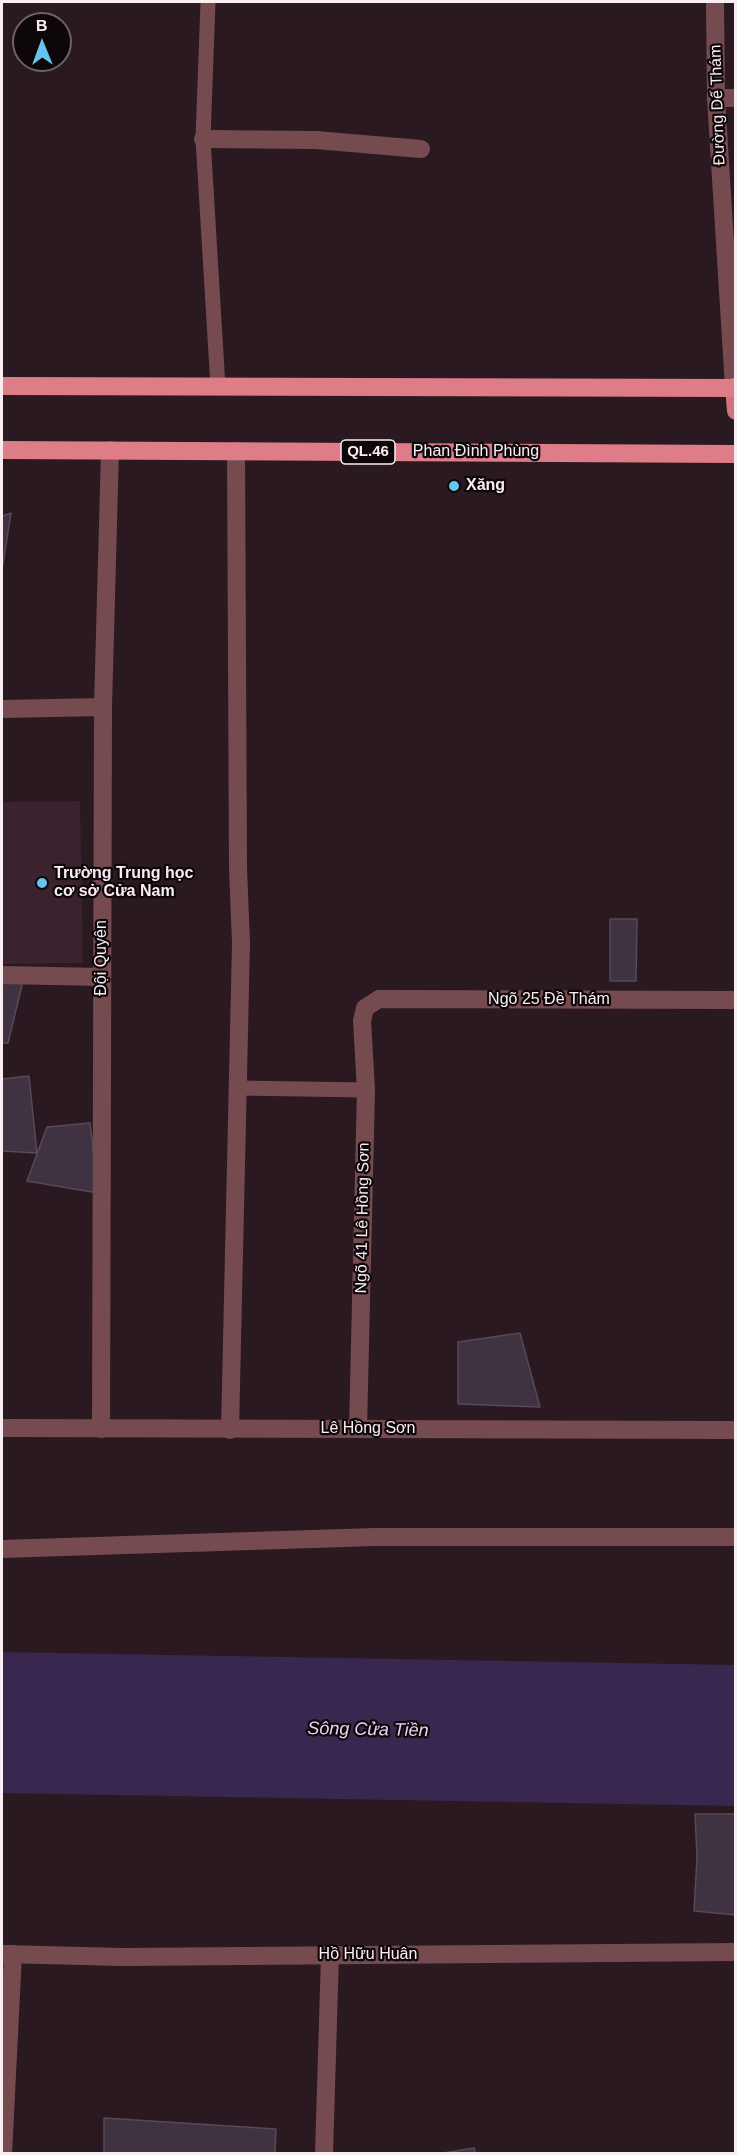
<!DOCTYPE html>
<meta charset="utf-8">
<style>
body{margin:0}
#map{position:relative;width:737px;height:2155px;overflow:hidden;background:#2a1921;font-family:Helvetica,sans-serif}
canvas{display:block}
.frame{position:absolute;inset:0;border:3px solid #faeef3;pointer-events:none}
.north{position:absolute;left:12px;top:12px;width:60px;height:60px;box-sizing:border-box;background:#0e070a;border:2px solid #6c6367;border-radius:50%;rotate:359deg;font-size:16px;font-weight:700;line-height:24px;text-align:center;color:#faeef3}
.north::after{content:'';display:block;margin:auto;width:21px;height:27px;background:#67c4ef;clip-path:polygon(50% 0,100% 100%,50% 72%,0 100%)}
</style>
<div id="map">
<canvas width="737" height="2155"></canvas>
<div class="frame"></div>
<div class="north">B</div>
</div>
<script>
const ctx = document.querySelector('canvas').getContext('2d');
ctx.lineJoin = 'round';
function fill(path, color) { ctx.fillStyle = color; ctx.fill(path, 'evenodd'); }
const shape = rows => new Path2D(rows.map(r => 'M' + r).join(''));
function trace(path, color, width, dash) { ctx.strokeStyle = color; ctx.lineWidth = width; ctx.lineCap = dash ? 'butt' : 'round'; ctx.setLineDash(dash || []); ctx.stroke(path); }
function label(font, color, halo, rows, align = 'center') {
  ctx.font = font + ' Helvetica,sans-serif'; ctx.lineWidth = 4.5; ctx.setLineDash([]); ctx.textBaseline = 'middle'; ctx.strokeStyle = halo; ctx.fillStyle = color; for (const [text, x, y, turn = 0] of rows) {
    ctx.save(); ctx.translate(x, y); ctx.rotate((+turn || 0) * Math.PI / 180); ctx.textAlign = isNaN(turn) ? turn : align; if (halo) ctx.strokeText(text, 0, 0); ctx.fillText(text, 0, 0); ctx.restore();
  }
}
const built = shape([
 [80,801,83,963,2,964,2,802]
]);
const water = shape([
 [2,1652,735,1665,735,1806,2,1793]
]);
const building = shape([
 [11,513,2,570,2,516,11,513],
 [610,919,637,919,636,981,610,981,610,919],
 [2,981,23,981,8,1043,2,1043,2,981],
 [29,1076,37,1153,2,1151,2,1079,29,1076],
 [90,1123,98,1193,27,1181,47,1127,90,1123],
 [520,1333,540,1407,458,1404,458,1342,520,1333],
 [695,1814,736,1814,736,1915,694,1911,697,1858,695,1814],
 [104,2118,276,2129,275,2154,104,2154,104,2118],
 [474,2148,476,2154,437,2154,474,2148]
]);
const service = shape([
 [208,2,203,139,218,387],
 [238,1088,366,1090]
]);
const minor = shape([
 [715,2,716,98,734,387],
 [716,98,736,98],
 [203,139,316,140,421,149],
 [2,709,103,707],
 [2,975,102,977],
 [101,1429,103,707,110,450],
 [358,1429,366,1090,362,1021,365,1008,379,999,736,1000],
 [230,1430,241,943,238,868,236,451],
 [3,2154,13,1954],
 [324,2154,330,1955]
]);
const tertiary = shape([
 [2,1428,736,1430],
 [2,1549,375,1537,736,1537],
 [2,1954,122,1957,736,1952]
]);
const primary = shape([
 [734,387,736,411]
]);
const trunk = shape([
 [2,386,736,388],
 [2,450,736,454]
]);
const markers = [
 [454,486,6,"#67c4ef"],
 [42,883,6,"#67c4ef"]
];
const shields = [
 [368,452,54]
];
const shieldNames = [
 ["QL.46",368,452]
];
const streetNames = [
 ["Đường Dế Thám",718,105,-92],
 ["Phan Đình Phùng",476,452],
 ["Đội Quyên",102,958,-90],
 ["Ngõ 25 Đề Thám",549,1000],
 ["Ngõ 41 Lê Hồng Sơn",363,1218,-89],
 ["Lê Hồng Sơn",368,1429],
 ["Hồ Hữu Huân",368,1955]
];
const poiNames = [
 ["Xăng",466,486],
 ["Trường Trung học",54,874],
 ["cơ sở Cửa Nam",54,892]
];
const waterNames = [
 ["Sông Cửa Tiền",368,1730,1]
];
fill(built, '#3a232e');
fill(water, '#38274f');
fill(building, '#403341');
trace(building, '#584958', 1.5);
trace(service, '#764b50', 15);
trace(minor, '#764b50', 18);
trace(tertiary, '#764b50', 18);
trace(primary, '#cd757f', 18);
trace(trunk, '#de7d88', 18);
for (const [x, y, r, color] of markers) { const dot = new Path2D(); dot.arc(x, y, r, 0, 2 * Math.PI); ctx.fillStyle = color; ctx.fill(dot); trace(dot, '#0e070a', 2); }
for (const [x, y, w] of shields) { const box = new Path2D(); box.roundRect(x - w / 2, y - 12, w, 24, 4.5); ctx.fillStyle = '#0e070a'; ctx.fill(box); trace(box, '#faeef3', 1.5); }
label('bold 15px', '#faeef3', null, shieldNames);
label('16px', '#faeef3', '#0e070a', streetNames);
label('bold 16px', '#faeef3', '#0e070a', poiNames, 'left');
label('italic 18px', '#e1d7f4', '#0e070a', waterNames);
</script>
